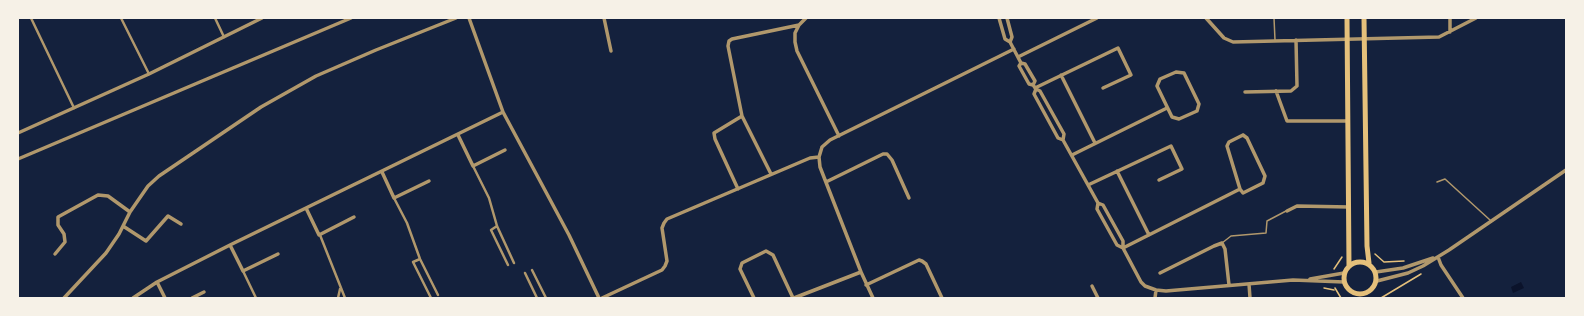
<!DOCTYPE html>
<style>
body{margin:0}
#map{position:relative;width:1584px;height:316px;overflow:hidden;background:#14213d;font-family:Inter,sans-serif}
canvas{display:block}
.frame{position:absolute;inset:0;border:19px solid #f6f1e7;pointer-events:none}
</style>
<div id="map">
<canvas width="1584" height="316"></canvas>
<div class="frame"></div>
</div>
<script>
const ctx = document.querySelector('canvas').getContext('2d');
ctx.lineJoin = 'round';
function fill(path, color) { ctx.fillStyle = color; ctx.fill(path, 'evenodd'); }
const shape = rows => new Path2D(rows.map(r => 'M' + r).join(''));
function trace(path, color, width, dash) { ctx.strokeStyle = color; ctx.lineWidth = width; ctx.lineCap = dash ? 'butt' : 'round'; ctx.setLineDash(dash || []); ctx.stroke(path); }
const water = shape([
 [1521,282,1524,288,1513,293,1511,287]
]);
const path = shape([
 [1375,254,1384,262,1404,261],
 [1334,269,1342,257],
 [1324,288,1334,290],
 [1335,288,1341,298],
 [1381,298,1421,274]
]);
const service = shape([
 [1274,18,1275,40],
 [1437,182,1445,179,1490,220],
 [1222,243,1231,236,1266,233,1267,221,1286,211]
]);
const pedestrian = shape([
 [31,18,74,108],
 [121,18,149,74],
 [215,18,224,37],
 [473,166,489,198,497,226,514,263],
 [394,198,407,223,420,259,438,295],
 [497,226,491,230,508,265],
 [320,235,345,298],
 [420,259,413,262,431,298],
 [532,270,546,298],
 [243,271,256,298],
 [525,273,537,298],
 [338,298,340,289]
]);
const minor = shape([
 [604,18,611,51],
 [806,18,799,25,795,33,795,42,797,51,839,136],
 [999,18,1005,39,1010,42,1021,63,1025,64,1035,81,1033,85],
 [1007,18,1012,37,1010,42],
 [1206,18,1224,38,1233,42,1439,37,1476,18],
 [1450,18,1450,32],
 [1018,57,1097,18],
 [1021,63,1019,66,1029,84,1033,85,1036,89,1040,91,1064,134,1063,140,1098,203,1103,205,1123,241,1123,248,1141,282,1145,286,1156,290,1166,291,1293,280,1344,282],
 [1176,72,1184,73,1199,104,1197,111,1179,119,1172,117,1157,86,1160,79,1176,72],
 [1061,75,1095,143],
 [1035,88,1118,48,1131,75,1103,88],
 [1036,89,1034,94,1058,138,1063,140],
 [1276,91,1287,121,1348,121],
 [1245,92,1291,91,1297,86,1296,40],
 [503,112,569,235,599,298],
 [742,116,728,46,729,41,732,39,799,25],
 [18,133,149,74,262,18],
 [458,135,473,166,505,150],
 [1243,135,1247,138,1265,176,1263,183,1243,193,1240,189,1227,146,1229,142,1243,135],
 [1072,155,1167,108],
 [18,159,351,18],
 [1117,171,1149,235],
 [382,172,394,198,429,181],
 [826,182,883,154,887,154,892,160,909,198],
 [1088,185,1171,146,1182,169,1159,180],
 [738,189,715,139,714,133,742,116,771,174],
 [1098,203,1097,209,1117,245,1123,248],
 [306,208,319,235,354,217],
 [1287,211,1297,206,1349,207],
 [123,226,146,241,168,216,181,224],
 [230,245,243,271,278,254],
 [1123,248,1240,189],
 [55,254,65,242,64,234,58,225,58,217,98,195,108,196,130,212],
 [1438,257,1441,265,1463,298],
 [1376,272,1403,268,1433,258],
 [1160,273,1214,246,1222,243,1225,249,1229,285],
 [1310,279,1344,273],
 [1377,281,1408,273,1423,266,1449,250,1566,170],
 [157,282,165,298],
 [1249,284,1250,298],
 [866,285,919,260,922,261,926,264,942,298],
 [1092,286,1098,298],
 [64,298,106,253,119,234,130,212,148,186,159,176,261,107,316,76,376,50,456,18],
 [133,298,157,282,230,245,503,112,469,18],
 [192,298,204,292],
 [602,298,662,270,665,266,667,261,662,228,664,223,667,219,810,158,819,157],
 [754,298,740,269,742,263,766,251,773,255,793,298],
 [794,298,861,272],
 [873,298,861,272,820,167,819,157,822,147,830,140,1014,49],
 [1155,298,1156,290]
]);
const secondary = shape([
 [1347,18,1349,266],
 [1364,18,1367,246,1369,263],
 '1344 278a16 16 0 1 1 32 0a16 16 0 1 1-32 0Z'
]);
fill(water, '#0b132b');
trace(path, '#e5c07b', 1.5);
trace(service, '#b1986c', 1.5);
trace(pedestrian, '#b1986c', 2.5);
trace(minor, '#b1986c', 3.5);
trace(secondary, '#e5c07b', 5);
</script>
